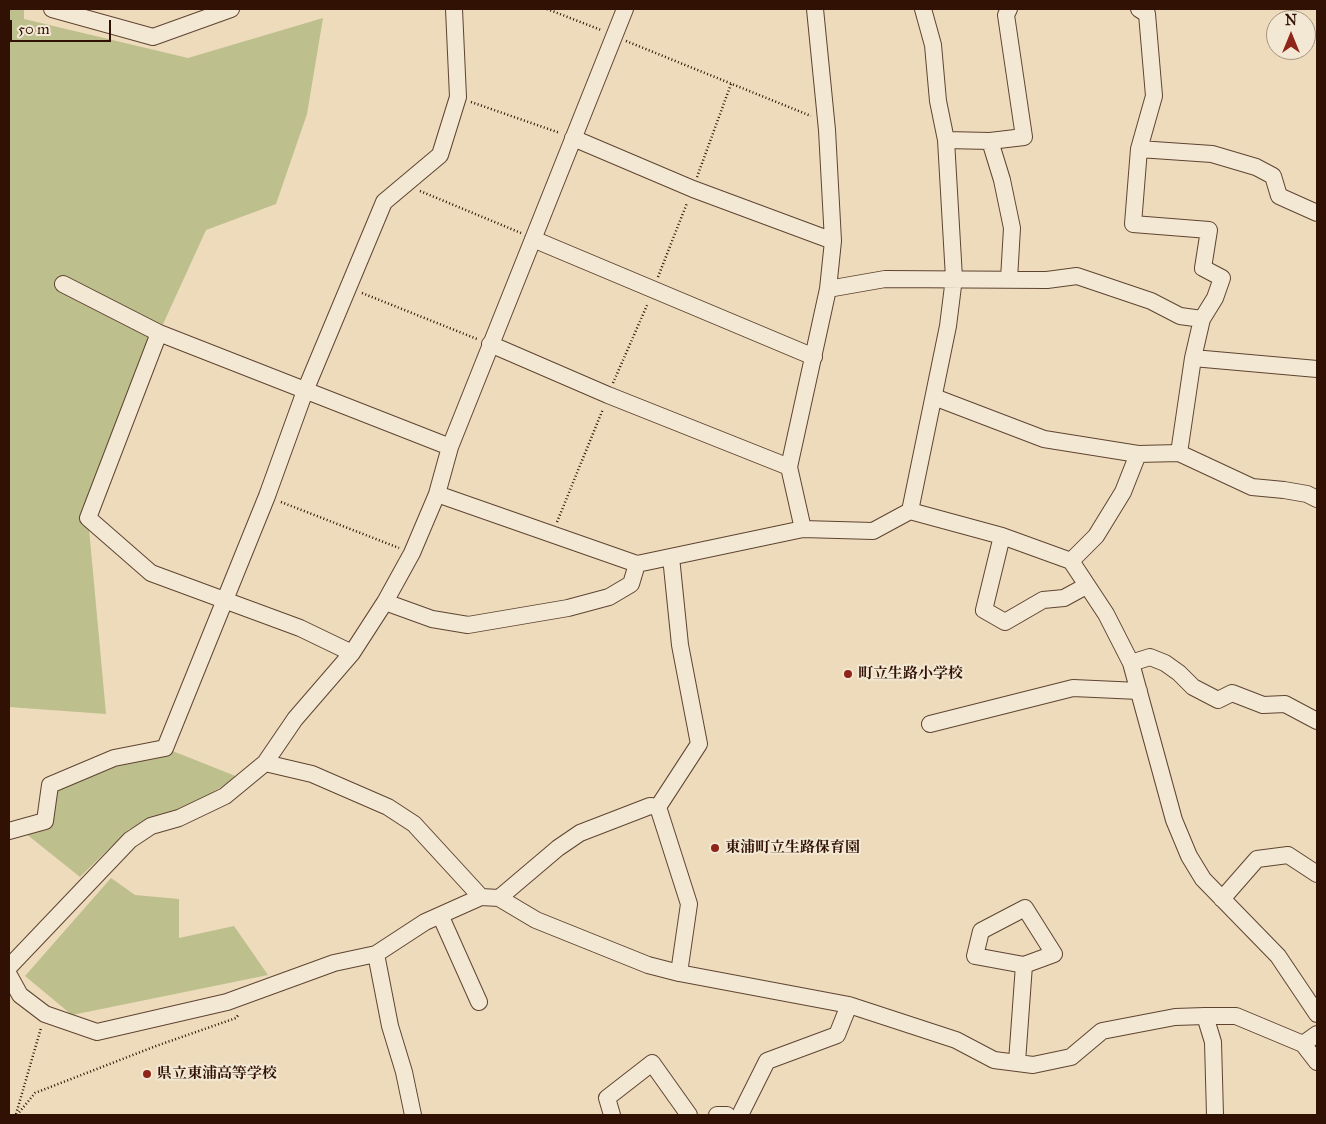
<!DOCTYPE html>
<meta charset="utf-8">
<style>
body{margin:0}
#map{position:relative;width:1326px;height:1124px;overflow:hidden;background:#eddbbb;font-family:"IM FELL Great Primer",serif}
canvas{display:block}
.frame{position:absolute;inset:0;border:10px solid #301104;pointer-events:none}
.north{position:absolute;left:1266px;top:10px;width:50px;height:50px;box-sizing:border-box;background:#f3e8d3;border:1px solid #a59280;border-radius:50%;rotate:0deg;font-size:14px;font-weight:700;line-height:20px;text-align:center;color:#301104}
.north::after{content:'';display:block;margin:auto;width:18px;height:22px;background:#8f2418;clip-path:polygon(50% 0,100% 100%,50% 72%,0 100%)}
.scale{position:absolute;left:10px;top:20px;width:101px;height:22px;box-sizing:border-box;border:2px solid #301104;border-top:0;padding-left:6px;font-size:15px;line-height:18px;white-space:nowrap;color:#301104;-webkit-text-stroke:4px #f3e8d3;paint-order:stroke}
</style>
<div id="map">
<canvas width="1326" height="1124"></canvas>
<div class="frame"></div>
<div class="north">N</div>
<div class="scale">50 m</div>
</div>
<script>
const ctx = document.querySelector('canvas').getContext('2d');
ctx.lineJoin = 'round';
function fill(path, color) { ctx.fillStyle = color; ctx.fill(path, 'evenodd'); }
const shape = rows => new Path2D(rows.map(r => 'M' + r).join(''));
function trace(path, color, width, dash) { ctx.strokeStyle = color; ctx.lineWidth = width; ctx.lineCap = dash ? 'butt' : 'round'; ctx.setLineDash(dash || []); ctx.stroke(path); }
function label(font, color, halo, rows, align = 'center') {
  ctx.font = font + ' "IM FELL Great Primer","Noto Serif JP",serif'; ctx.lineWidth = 4; ctx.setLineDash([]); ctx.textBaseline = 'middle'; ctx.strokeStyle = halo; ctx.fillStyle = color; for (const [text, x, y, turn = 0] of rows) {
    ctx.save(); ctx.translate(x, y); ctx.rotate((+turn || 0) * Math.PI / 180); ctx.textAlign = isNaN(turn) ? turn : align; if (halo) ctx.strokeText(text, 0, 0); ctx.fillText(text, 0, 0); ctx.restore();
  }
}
const green = shape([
 [9,9,24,9,24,19,188,58,323,18,307,114,276,204,206,230,159,333,88,518,106,714,9,707],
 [165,748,238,777,183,810,129,829,80,877,25,833,45,821,50,785],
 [111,878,135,895,179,899,179,938,234,926,268,975,72,1015,25,976]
]);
const path = shape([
 [547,9,601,30],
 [626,41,811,116],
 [471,102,560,133],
 [697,177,731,84],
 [420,191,521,233],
 [658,277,687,203],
 [362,293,477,339],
 [613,383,648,303],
 [281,502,399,548],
 [557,522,603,409],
 [16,1114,41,1028],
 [17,1115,35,1093,156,1046,236,1018,239,1014]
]);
const minor = shape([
 [52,9,153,37,231,9],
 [1139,9,1147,14,1154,96,1139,149,1133,224,1209,230,1203,268,1222,278,1215,298,1202,319,1193,358,1179,453],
 [573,138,693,189,833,241],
 [946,140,990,141,1002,180,1012,228,1009,279],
 [990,141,1024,137,1006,15,1009,9],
 [1139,149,1212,154,1256,167,1273,176,1279,196,1317,213],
 [533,239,814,357],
 [63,284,159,333],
 [828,289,885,279,1047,280,1077,276,1151,301,1180,316,1202,319],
 [490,344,608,395,789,467],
 [1193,358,1317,369],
 [934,397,1044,439,1138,454,1179,453,1252,487,1284,490,1307,494,1317,499],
 [437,494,637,564,803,529,873,531,910,511,1002,536,1071,561,1106,614,1131,663,1174,820,1189,856,1203,879,1278,956,1317,1014],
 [910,511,948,326,954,278,946,140,938,101,933,45,923,9],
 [803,529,789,467,828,289,833,241,827,130,815,9],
 [1002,536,984,610,1005,622,1043,600,1064,598,1086,586],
 [671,557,680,645,699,744,658,807,689,904,679,973],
 [1071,561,1096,536,1123,492,1138,454],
 [385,602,432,619,468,625,568,608,609,597,631,584,637,564],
 [352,653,300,628,151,573,88,518,159,333,450,447],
 [1131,663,1150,657,1165,663,1179,673,1193,687,1218,700,1232,693,1263,705,1285,704,1317,721],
 [930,724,1073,688,1139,691],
 [265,763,312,774,388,807,414,824,481,897],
 [9,831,45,821,50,785,114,758,165,748,267,496,305,391,384,202,440,155,458,97,454,9],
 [499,898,558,848,580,833,650,806,658,807],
 [1222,899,1257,859,1288,855,1317,874],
 [441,917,479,1002],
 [376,954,390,1026,404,1072,413,1115],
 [9,967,130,840,151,826,179,818,225,796,265,763,295,719,352,653,385,602,412,553,437,494,450,447,625,9],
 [9,975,20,995,45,1014,97,1032,227,1002,334,963,376,954,425,922,481,897,499,898,536,920,648,965,679,973,849,1005,956,1040,994,1060,1033,1065,1071,1057,1102,1031,1175,1017,1205,1016,1236,1016,1303,1044,1317,1062],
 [1205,1016,1213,1042,1215,1115],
 [1303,1044,1317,1034],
 [1017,1062,1024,965,1054,954,1025,908,981,931,975,956,1024,965],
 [612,1115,607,1098,652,1063,689,1115],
 [717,1115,727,1115],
 [740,1115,767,1061,837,1035,849,1005]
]);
const markers = [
 [848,674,5,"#8f2418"],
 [715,848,5,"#8f2418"],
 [147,1074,5,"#8f2418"]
];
const poiNames = [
 ["町立生路小学校",858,674],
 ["東浦町立生路保育園",725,848],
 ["県立東浦高等学校",157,1074]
];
fill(green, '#bdbf8d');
trace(minor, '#5f4432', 18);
trace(path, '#301104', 2.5, [1, 2.5]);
trace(minor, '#f3e8d3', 16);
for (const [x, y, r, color] of markers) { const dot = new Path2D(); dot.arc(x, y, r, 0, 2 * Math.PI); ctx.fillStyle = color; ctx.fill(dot); trace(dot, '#f3e8d3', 2); }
label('bold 15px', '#301104', '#f3e8d3', poiNames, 'left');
</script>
